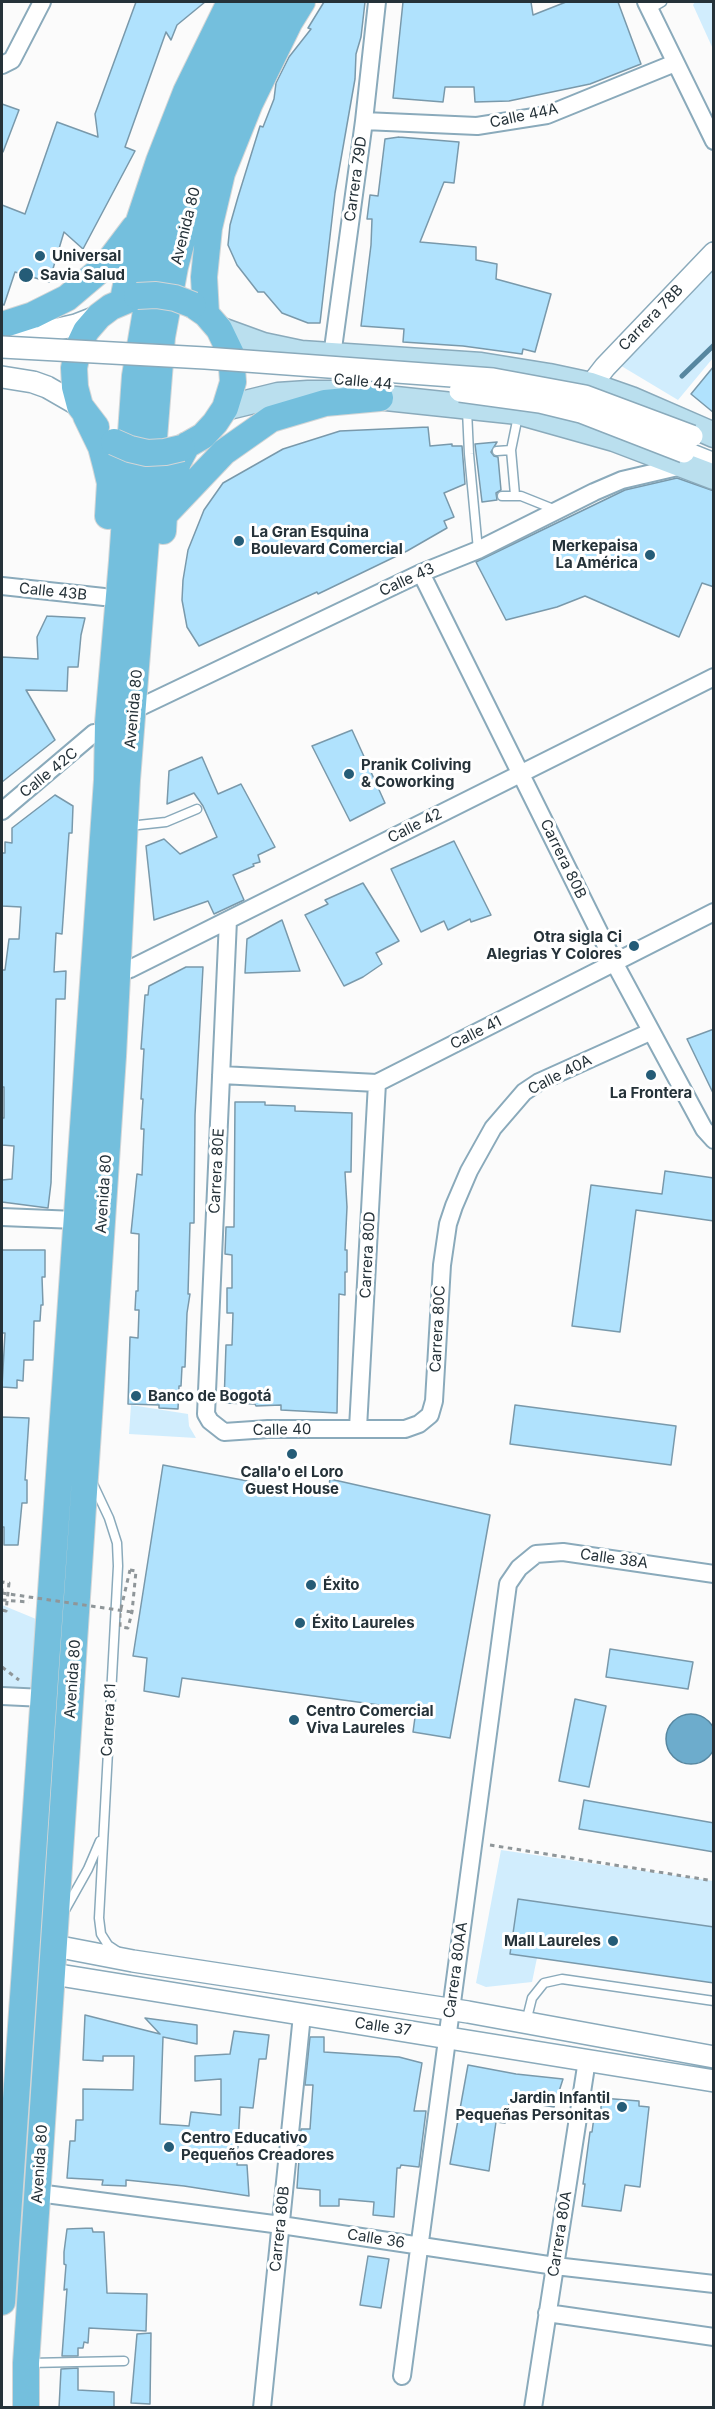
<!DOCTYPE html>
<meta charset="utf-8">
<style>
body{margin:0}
#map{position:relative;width:715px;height:2409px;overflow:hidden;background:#fbfbfb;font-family:Inter,sans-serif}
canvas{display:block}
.frame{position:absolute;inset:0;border:3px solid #253239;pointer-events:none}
</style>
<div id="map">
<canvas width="715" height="2409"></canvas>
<div class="frame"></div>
</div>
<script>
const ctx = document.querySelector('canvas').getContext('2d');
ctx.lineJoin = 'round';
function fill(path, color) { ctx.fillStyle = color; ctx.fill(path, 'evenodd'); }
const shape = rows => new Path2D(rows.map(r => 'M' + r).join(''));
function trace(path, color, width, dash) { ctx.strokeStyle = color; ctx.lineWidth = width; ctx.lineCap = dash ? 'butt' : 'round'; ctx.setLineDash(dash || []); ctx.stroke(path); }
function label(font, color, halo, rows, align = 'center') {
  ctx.font = font + ' Inter,sans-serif'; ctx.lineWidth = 6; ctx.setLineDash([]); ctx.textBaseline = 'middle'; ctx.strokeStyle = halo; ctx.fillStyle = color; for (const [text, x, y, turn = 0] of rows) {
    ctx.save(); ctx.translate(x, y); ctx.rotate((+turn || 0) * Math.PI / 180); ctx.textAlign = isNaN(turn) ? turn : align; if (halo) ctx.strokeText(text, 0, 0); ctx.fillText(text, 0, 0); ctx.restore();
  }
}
const green = shape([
 [695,2,713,2,713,49,693,5],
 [713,260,713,358,678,400,618,364],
 [131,1405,188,1414,189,1426,196,1438,129,1434],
 [2,1605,36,1619,33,1690,2,1689],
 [501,1850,713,1881,713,1927,519,1899,510,1954,537,1958,532,1982,486,1987,476,1983]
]);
const water = shape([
 '666 1739a25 25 0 1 1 50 0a25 25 0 1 1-50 0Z'
]);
const stream = shape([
 [682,376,714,345]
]);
const building = shape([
 [136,2,205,2,177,25,171,40,166,32,125,147,135,151,83,249,64,232,49,282,15,272,4,305,2,304,2,205,25,214,57,122,98,137,95,114,136,2],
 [324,2,365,2,361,37,356,54,355,79,335,193,320,323,308,323,282,313,264,292,258,292,237,265,228,245,230,225,238,197,260,126,263,127,274,99,276,83,289,57,311,29,308,28,324,2],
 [403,2,531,2,533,15,566,2,618,2,641,64,590,84,509,101,475,102,474,87,445,87,443,102,393,98,403,2],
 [2,104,19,110,3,152,2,152,2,104],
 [399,137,459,142,454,183,444,182,420,242,476,247,476,260,497,264,496,279,551,294,535,352,523,349,522,354,463,346,403,342,404,329,361,326,371,245,372,219,367,219,370,195,378,196,385,139,399,137],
 [714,366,714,413,691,394,714,366],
 [428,427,430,446,452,444,452,446,462,446,465,484,444,493,454,517,444,521,447,528,407,551,318,594,317,592,199,646,187,627,182,600,183,580,188,550,204,510,223,483,283,449,340,431,428,427],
 [497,442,491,452,494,456,498,457,501,490,496,493,497,500,482,502,475,444,497,442],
 [677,478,714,491,714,587,702,583,679,637,585,596,557,607,506,620,476,562,625,490,677,478],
 [47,616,85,618,81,635,78,667,68,667,67,691,26,690,55,740,2,782,2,657,38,659,37,637,47,616],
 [352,730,385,803,350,821,312,746,352,730],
 [202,757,218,794,241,784,275,847,258,855,260,862,253,864,254,866,233,875,244,900,214,914,208,901,154,920,146,846,164,839,180,854,217,837,203,806,194,793,167,804,169,771,202,757],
 [55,795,73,806,72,833,69,833,62,934,56,933,54,972,66,971,65,999,56,999,51,1183,48,1208,2,1202,2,1180,12,1179,14,1146,2,1145,2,1118,4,1118,4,1087,2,1087,2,970,5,970,9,939,19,939,21,907,2,906,2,853,5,853,5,842,12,843,12,828,55,795],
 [454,841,491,915,471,922,470,919,448,930,444,921,421,932,391,869,454,841],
 [363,883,399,941,376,953,382,964,363,977,344,986,305,915,328,904,325,900,363,883],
 [282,920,300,971,245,973,247,939,282,920],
 [186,967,203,967,195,1115,194,1223,190,1223,188,1294,190,1294,187,1313,185,1367,182,1367,181,1386,179,1386,178,1409,159,1408,159,1405,128,1404,130,1337,138,1338,139,1310,135,1310,136,1291,138,1291,139,1234,131,1233,137,1174,142,1175,144,1129,141,1129,143,1099,141,1099,144,1049,141,1049,145,995,148,995,149,986,186,967],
 [714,1029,714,1095,687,1039,714,1029],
 [235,1102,265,1102,265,1105,295,1106,295,1111,352,1113,351,1172,345,1172,347,1207,345,1250,347,1250,347,1272,345,1272,345,1295,339,1294,337,1413,281,1410,281,1405,256,1406,255,1404,224,1403,226,1345,232,1345,233,1313,227,1313,227,1288,232,1288,232,1255,225,1254,226,1227,234,1227,235,1102],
 [665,1171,714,1178,714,1221,636,1210,620,1332,572,1326,591,1185,662,1194,665,1171],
 [2,1250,45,1250,45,1277,42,1277,43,1305,41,1305,40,1321,34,1321,33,1360,24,1360,23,1381,17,1380,17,1388,2,1387,5,1333,2,1333,2,1250],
 [515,1405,676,1426,671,1465,510,1444,515,1405],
 [2,1417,29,1418,25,1480,27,1480,27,1503,22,1503,18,1545,4,1545,4,1527,2,1527,2,1417],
 [163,1465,327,1496,330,1479,490,1515,450,1738,413,1732,416,1710,182,1678,179,1697,144,1691,147,1658,133,1656,163,1465],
 [610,1649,693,1662,688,1689,606,1677,610,1649],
 [575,1699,606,1706,589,1787,559,1781,575,1699],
 [584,1800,714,1823,714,1852,579,1829,584,1800],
 [518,1899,714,1927,714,1983,510,1954,518,1899],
 [85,2015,160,2034,145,2018,197,2025,197,2044,163,2037,160,2124,189,2126,191,2112,221,2115,221,2079,195,2081,195,2056,230,2054,234,2031,269,2035,266,2059,259,2059,253,2108,240,2107,237,2165,247,2165,249,2196,184,2186,126,2180,126,2186,102,2185,103,2180,67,2178,70,2141,75,2141,76,2120,83,2120,83,2089,133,2090,134,2056,103,2056,103,2061,83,2060,85,2015],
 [310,2037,324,2037,324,2052,399,2057,422,2063,414,2111,426,2111,419,2167,401,2165,400,2168,397,2168,394,2217,373,2215,374,2202,339,2199,339,2206,320,2206,320,2190,297,2188,301,2129,310,2129,313,2085,305,2085,310,2037],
 [468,2065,516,2074,563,2079,554,2107,510,2100,505,2123,496,2122,489,2171,450,2164,468,2065],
 [602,2098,639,2101,639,2106,649,2107,640,2187,625,2185,621,2211,582,2206,585,2184,583,2184,590,2132,592,2132,594,2117,600,2117,602,2098],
 [92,2228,93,2232,104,2232,107,2293,147,2294,146,2331,89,2328,88,2343,84,2342,83,2348,78,2348,78,2356,62,2356,67,2289,64,2290,66,2265,64,2264,64,2252,67,2229,92,2228],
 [368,2256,389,2259,381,2308,360,2305,368,2256],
 [151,2333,150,2404,131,2403,137,2334,151,2333],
 [78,2368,78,2390,114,2392,114,2408,59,2408,61,2369,78,2368]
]);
const path = shape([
 [130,1570,136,1571,132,1612,128,1628,120,1627,120,1613,130,1570],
 [2,1593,2,1582,9,1583,6,1611,2,1610],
 [2,1600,29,1602],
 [2,1667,19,1680],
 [490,1845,714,1881]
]);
const service = shape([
 [650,9,662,2],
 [467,410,469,454,478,550],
 [497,451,511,450],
 [515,495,511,450,518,416],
 [502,496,521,496,556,510],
 [129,826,166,822,197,809],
 [93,1484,109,1518,117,1543,118,1566,99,1918,101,1934,108,1945,117,1951],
 [65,1910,88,1869,100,1841],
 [526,2022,532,1998,544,1983,562,1979,714,2001],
 [30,2363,124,2361]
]);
const minor = shape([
 [646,2,714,141],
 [2,65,12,60,42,2],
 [364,121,477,126,547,115,675,63],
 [332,356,364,121,377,2],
 [421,573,615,964,704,1129,714,1140],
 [2,586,104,597],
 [134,710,421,573,478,550,594,492,622,480,682,466],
 [2,811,94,733],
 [228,920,206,1414,210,1421,224,1432,268,1429,405,1429,419,1424,430,1415,434,1401,442,1265,448,1224,454,1206,469,1171,493,1128,524,1092,539,1082,650,1032],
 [116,974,130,969,714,677],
 [221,1075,377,1083,714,912],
 [2,1217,76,1220],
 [358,1428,377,1083],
 [2,1696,44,1698],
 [38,2193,281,2225,555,2266,714,2284],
 [547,2313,714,2337],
 [402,2376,508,1584,519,1568,536,1554,563,1552,714,1574],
 [262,2408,302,2015],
 [533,2408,587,2060]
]);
const tertiary = shape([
 [2,333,14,334,50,331,76,325,99,316],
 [2,377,33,382,47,387,80,406],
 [591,385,605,367,714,253],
 [684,452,714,464],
 [55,1946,133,1961,468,2012,714,2057],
 [53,1974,714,2081]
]);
const secondary = shape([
 [219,329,263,345,301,353,481,365,549,376,591,385,631,399,714,435],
 [225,408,278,395,308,393,339,393,518,412,614,439,714,477]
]);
const primary = shape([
 [123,300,139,221,159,161,186,92,230,2],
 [206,314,204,277,209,228,222,173,250,103,289,23,302,2],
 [2,325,33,315,67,298,106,265,134,228],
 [86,416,101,447,106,466,110,483,108,516],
 [96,427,80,406,75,387,74,368,78,348,86,331,99,316,111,307,137,296],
 [182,448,203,436,215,423,225,408,233,382,231,354,219,329,206,314,193,305],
 [166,513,224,452,271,419,325,403,380,398],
 [163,531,164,515,173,478,178,462,187,445],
 [2,2302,107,780,108,723,122,561,135,376,155,258,178,166,190,129,213,75,254,2],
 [26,2408,26,2363,113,1056,127,780,162,337,175,267,199,176,230,96,279,2]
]);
const pathBridge = shape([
 [2,1593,132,1612]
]);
const tertiaryBridge = shape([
 [2,347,205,358,493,379,585,396,692,436],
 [460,391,540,402,581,412,684,452]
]);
const primaryBridge = shape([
 [137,296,156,295,175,298,193,305],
 [114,442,130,449,147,453,165,452,182,448]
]);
const markers = [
 [40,256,6,"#255c77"],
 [26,275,8,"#255c77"],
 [239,541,6,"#255c77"],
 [650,555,6,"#255c77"],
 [349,774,6,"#255c77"],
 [634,946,6,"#255c77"],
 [651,1075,6,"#255c77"],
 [136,1396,6,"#255c77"],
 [292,1454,6,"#255c77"],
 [311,1585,6,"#255c77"],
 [300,1623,6,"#255c77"],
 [294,1720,6,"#255c77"],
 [613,1941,6,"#255c77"],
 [622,2107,6,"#255c77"],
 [169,2147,6,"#255c77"]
];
const streetNames = [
 ["Calle 44A",524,116,-12],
 ["Carrera 79D",356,179,-82],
 ["Avenida 80",186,226,-76],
 ["Carrera 78B",651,318,-46],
 ["Calle 44",363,382,5],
 ["Calle 43",407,580,-25],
 ["Calle 43B",53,592,6],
 ["Avenida 80",134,709,-85],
 ["Calle 42C",49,773,-39],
 ["Calle 42",415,826,-27],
 ["Carrera 80B",563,859,64],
 ["Calle 41",476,1033,-27],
 ["Calle 40A",560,1075,-27],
 ["Carrera 80E",217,1171,-87],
 ["Avenida 80",104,1194,-86],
 ["Carrera 80D",368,1255,-87],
 ["Carrera 80C",438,1329,-87],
 ["Calle 40",282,1430,-1],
 ["Calle 38A",614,1559,8],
 ["Avenida 80",73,1679,-86],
 ["Carrera 81",109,1720,-87],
 ["Carrera 80AA",456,1970,-82],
 ["Calle 37",383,2027,8],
 ["Avenida 80",40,2164,-86],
 ["Carrera 80B",280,2229,-84],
 ["Carrera 80A",560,2234,-81],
 ["Calle 36",376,2239,9]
];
const poiNames = [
 ["Universal",52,256],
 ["Savia Salud",40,275],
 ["La Gran Esquina",251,532],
 ["Boulevard Comercial",251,549],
 ["Merkepaisa",638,546,"right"],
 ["La América",638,563,"right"],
 ["Pranik Coliving",361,765],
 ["& Coworking",361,782],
 ["Otra sigla Ci",622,937,"right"],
 ["Alegrias Y Colores",622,954,"right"],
 ["La Frontera",651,1093,"center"],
 ["Banco de Bogotá",148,1396],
 ["Calla'o el Loro",292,1472,"center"],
 ["Guest House",292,1489,"center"],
 ["Éxito",323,1585],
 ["Éxito Laureles",312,1623],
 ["Centro Comercial",306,1711],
 ["Viva Laureles",306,1728],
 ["Mall Laureles",601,1941,"right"],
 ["Jardin Infantil",610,2098,"right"],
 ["Pequeñas Personitas",610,2115,"right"],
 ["Centro Educativo",181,2138],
 ["Pequeños Creadores",181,2155]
];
fill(green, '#d1edfd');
fill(water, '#6daccc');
trace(water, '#5787a0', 1.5);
trace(stream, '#5787a0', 5);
fill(building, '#b0e2fd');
trace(building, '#7999ab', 1.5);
trace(service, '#8aaabb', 11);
trace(minor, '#8aaabb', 20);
trace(tertiary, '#8aaabb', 24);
trace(secondary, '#8aaabb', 27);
trace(primary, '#d3d6d7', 28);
trace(path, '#8f9699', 3, [4.5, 4.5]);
trace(service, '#fff', 8);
trace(minor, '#fff', 16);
trace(tertiary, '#fff', 21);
trace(secondary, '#badfee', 24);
trace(primary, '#74bfdd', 26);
trace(tertiaryBridge, '#8aaabb', 24, []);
trace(primaryBridge, '#d3d6d7', 28, []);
trace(pathBridge, '#8f9699', 3, [4.5, 4.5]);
trace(tertiaryBridge, '#fff', 21);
trace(primaryBridge, '#74bfdd', 26);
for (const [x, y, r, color] of markers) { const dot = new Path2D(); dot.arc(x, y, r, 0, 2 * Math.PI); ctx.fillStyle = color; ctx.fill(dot); trace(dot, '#fff', 2); }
label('15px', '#253239', '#fff', streetNames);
label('bold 15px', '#253239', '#fff', poiNames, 'left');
</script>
